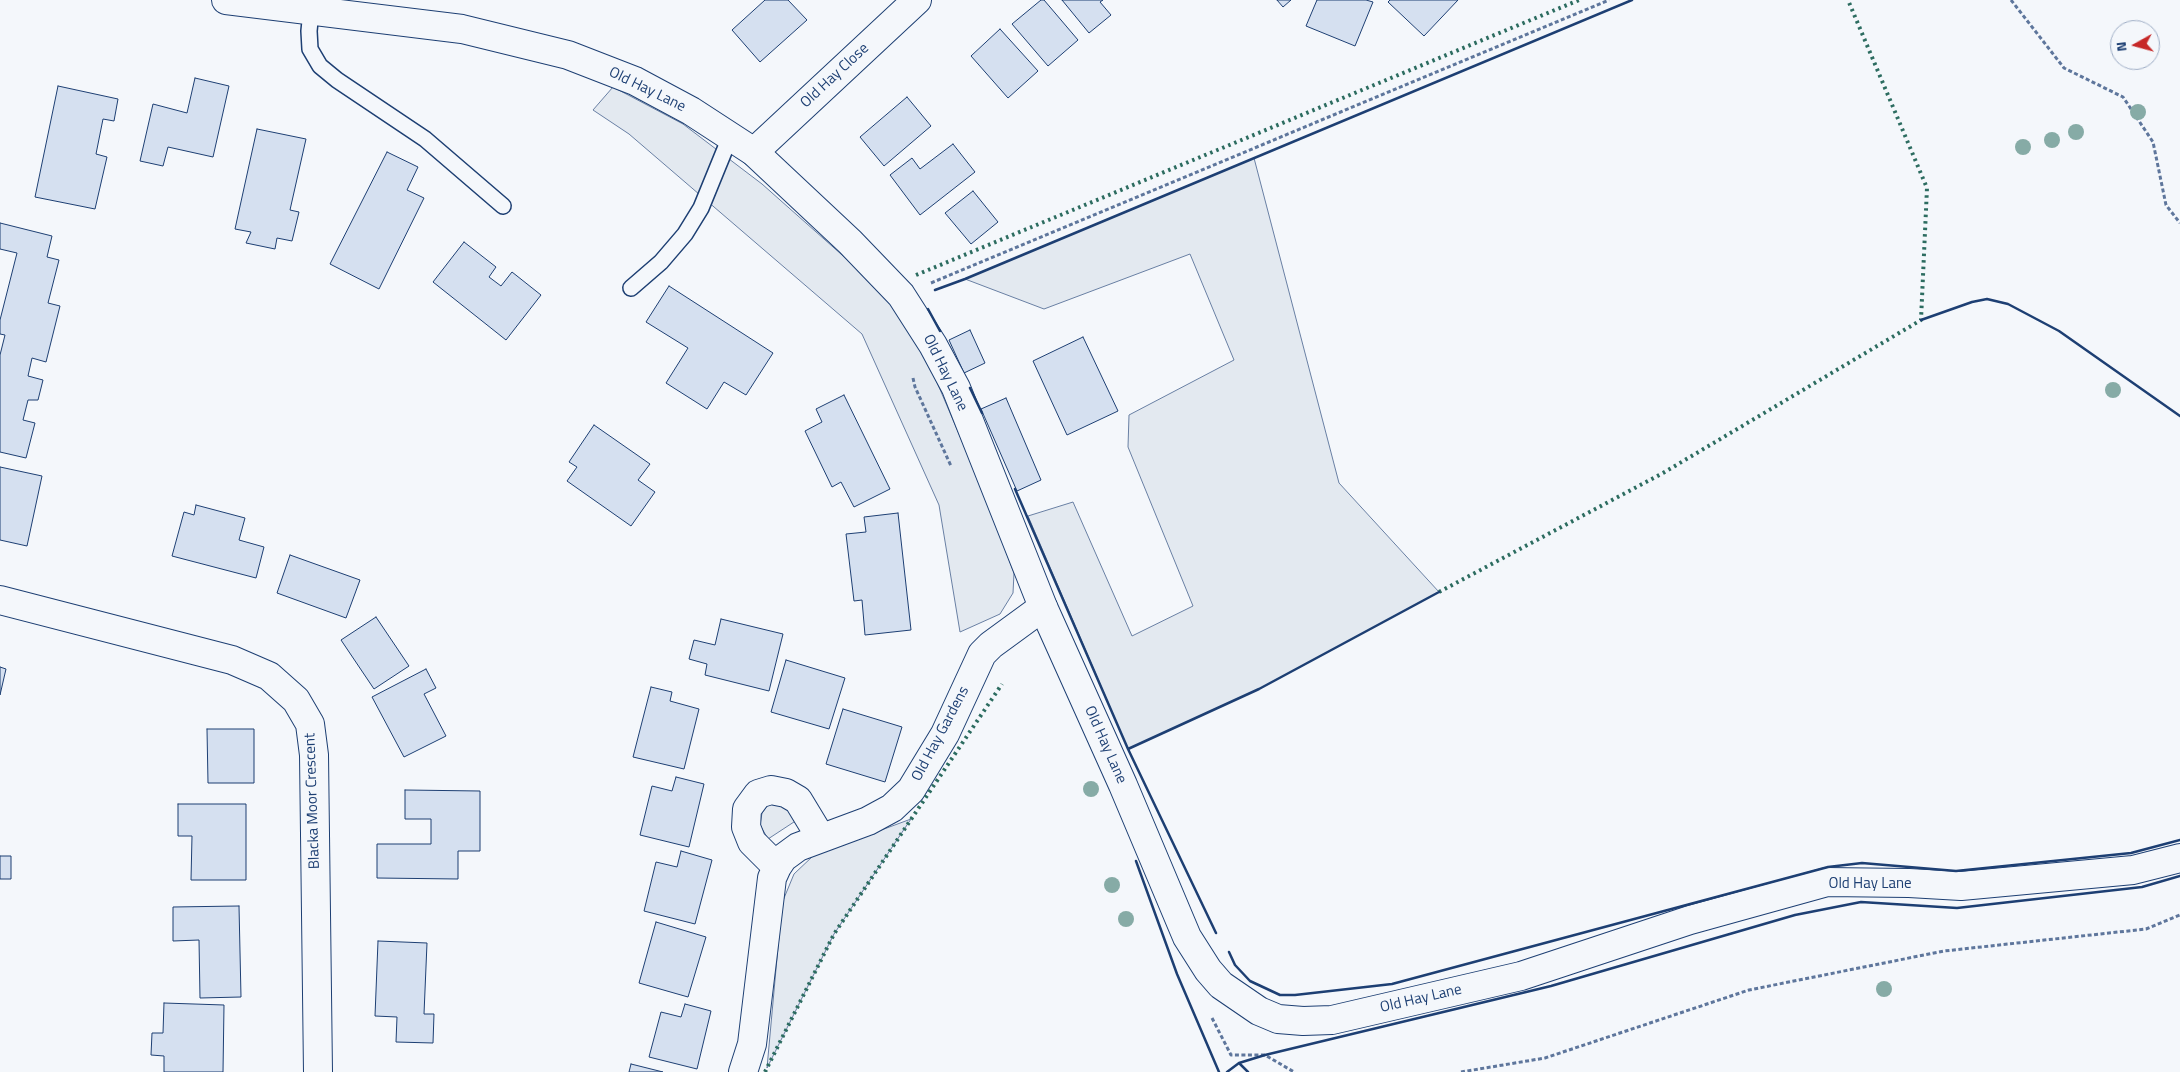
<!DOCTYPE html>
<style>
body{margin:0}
#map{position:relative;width:2180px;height:1072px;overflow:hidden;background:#f4f7fb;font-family:"Titillium Web",sans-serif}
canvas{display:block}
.north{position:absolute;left:2110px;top:20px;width:50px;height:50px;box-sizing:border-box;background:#f4f7fb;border:1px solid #9eadc5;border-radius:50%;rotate:263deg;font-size:14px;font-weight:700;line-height:20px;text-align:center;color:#1d3f73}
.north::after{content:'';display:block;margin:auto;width:18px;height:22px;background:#c62828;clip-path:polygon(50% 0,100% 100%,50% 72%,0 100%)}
</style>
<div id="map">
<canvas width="2180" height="1072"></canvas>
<div class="north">N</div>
</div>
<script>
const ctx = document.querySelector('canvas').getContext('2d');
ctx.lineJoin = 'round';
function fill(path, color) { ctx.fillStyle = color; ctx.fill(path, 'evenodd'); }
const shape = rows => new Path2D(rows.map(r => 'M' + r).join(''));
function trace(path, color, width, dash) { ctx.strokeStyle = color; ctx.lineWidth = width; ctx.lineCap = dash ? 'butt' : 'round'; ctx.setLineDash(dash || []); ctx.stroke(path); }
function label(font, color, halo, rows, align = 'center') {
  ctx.font = font + ' "Titillium Web",sans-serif'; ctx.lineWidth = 4; ctx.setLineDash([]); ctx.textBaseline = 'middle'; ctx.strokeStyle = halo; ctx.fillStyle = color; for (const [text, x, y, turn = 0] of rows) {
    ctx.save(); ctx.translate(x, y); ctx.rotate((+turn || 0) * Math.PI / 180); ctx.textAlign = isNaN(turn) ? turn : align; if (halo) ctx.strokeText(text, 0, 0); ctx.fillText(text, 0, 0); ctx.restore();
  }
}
const green = shape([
 [613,87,683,124,762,184,877,286,919,340,985,495,1014,573,1013,593,1000,614,960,632,939,505,862,334,629,134,593,110,613,87],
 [1254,158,1339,483,1439,592,1259,689,1128,749,1028,516,1073,502,1132,636,1193,606,1128,447,1129,415,1234,360,1190,254,1044,309,965,279,1254,158],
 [777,800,800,818,768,839,760,825,762,813,768,805,777,800],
 [911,819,834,934,767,1068,782,903,794,874,814,855,911,819]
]);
const building = shape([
 [765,0,788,0,807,20,760,62,732,30,765,0],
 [1041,0,1044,0,1078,40,1048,66,1012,24,1041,0],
 [1062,0,1103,0,1100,2,1111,15,1089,33,1062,0],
 [1277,0,1291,0,1283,7,1277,0],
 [1317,0,1366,0,1373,2,1355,46,1306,26,1317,0],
 [1390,0,1458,0,1424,36,1388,2,1390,0],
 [1000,29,1038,71,1008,98,971,56,1000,29],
 [195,78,229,86,213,157,168,147,163,166,140,161,153,104,187,113,195,78],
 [58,86,118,99,114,121,103,119,96,154,107,157,95,209,35,197,58,86],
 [907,97,931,126,884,166,860,137,907,97],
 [257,129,306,139,290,210,299,212,292,241,277,238,275,249,246,243,251,232,235,229,257,129],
 [953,144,975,172,920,215,890,175,912,158,920,169,953,144],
 [387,152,418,167,407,190,424,198,379,289,330,264,387,152],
 [973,191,998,222,971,244,945,213,973,191],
 [0,223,52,236,47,257,59,260,48,303,60,306,46,362,32,358,28,376,43,380,38,400,28,400,23,420,35,423,26,458,0,452,0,355,5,335,0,334,0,320,17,253,0,249,0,223],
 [464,242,496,267,489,277,501,286,512,272,541,295,506,340,433,282,464,242],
 [669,286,773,353,746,395,724,382,707,409,666,383,688,348,646,322,669,286],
 [970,330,985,363,964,373,949,340,970,330],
 [1083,337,1118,411,1067,435,1033,361,1083,337],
 [844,395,890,489,854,507,841,482,832,487,805,431,822,422,816,409,844,395],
 [1006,398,1041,480,1017,491,981,409,1006,398],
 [594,425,650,464,638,480,655,492,631,526,567,481,577,467,569,462,594,425],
 [0,467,42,476,27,546,0,540,0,467],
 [196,505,245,518,239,540,264,547,256,578,172,556,184,512,194,515,196,505],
 [898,513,911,630,865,635,862,600,854,601,846,534,866,532,864,517,898,513],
 [290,555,360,580,346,618,277,593,290,555],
 [376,617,409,666,374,689,341,640,376,617],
 [721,619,783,634,769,691,705,675,707,664,689,659,694,640,715,645,721,619],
 [786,660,845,678,829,729,771,712,786,660],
 [0,667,6,669,0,695,0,667],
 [426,669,436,688,424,694,446,736,404,757,372,697,426,669],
 [651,687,672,692,670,701,699,709,684,769,633,757,651,687],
 [843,709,902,727,885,782,826,764,843,709],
 [207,729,254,729,254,783,208,783,207,729],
 [676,777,704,784,689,847,640,835,652,786,672,791,676,777],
 [405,790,480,791,480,851,458,851,458,879,377,878,377,844,431,844,431,819,405,819,405,790],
 [178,804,246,804,246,880,191,880,192,836,178,836,178,804],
 [681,851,712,860,695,924,644,911,656,862,677,867,681,851],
 [0,856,11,856,11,879,0,879,0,856],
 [239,906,241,997,200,998,199,940,173,941,173,907,239,906],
 [656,922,706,937,688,997,639,983,656,922],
 [378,941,427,943,424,1014,434,1014,433,1043,396,1042,397,1017,375,1016,378,941],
 [164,1003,224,1005,223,1072,164,1072,164,1056,151,1055,152,1033,163,1033,164,1003],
 [685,1004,711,1011,697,1069,649,1057,661,1012,681,1017,685,1004],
 [631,1064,663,1072,629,1072,631,1064]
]);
const path = shape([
 [2011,0,2064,68,2123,97,2153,142,2166,205,2180,223],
 [931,283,1609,0],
 [913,378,915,387,951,466],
 [1212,1018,1231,1055,1265,1055,1294,1072],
 [1461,1072,1545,1058,1749,990,1944,951,2146,929,2180,915]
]);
const service = shape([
 [311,11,309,31,310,49,320,66,337,80,425,139,503,206],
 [631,288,661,262,685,234,701,208,730,137]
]);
const minor = shape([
 [754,152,917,0],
 [0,600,232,660,269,676,296,700,310,724,314,755,318,1072],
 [777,867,752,842,746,827,747,809,758,794,771,790,786,793,798,800,821,838],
 [743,1072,752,1044,772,878,777,867,783,858,798,847,868,821,892,808,911,790,945,734,982,654,991,645,1043,607]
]);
const tertiary = shape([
 [226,0,462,29,568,55,635,81,691,111,754,152,850,242,901,295,933,345,956,388,1043,607,1123,785,1187,937,1208,970,1221,985,1259,1011,1278,1019,1303,1021,1332,1020,1521,976,1690,920,1827,882,1909,883,1961,886,2133,870,2180,858]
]);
const hedge = shape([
 [916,275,1579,0],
 [1439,592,1663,473,1921,320,1927,188,1848,0],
 [765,1072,834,934,1002,684]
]);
const wall = shape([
 [935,290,965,279,1632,0],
 [928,309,940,331],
 [1921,320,1972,302,1987,299,2008,304,2059,331,2180,416],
 [970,388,982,413],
 [1015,489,1128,749],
 [1136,861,1177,974,1219,1072],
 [1216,933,1128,749,1259,689,1439,592],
 [1229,952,1235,965,1250,981,1280,995,1295,995,1392,984,1828,867,1862,863,1956,871,2131,853,2180,840],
 [1239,1063,1248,1072],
 [1227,1072,1239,1063,1265,1055,1551,986,1795,915,1861,902,1957,908,2142,887,2180,876]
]);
const trees = [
 [2138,112],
 [2076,132],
 [2052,140],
 [2023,147],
 [2113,390],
 [1091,789],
 [1112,885],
 [1126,919],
 [1884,989]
];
const streetNames = [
 ["Old Hay Close",835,76,-43],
 ["Old Hay Lane",647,90,26],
 ["Old Hay Lane",945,373,64],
 ["Old Hay Gardens",941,734,-62],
 ["Old Hay Lane",1105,745,66],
 ["Blacka Moor Crescent",313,801,-92],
 ["Old Hay Lane",1870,884],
 ["Old Hay Lane",1421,999,-13]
];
fill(green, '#e3e9f0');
trace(green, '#687fa3', 1);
fill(building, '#d5e0f0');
trace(building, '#1d3f73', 1);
trace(service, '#1d3f73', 18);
trace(minor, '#1d3f73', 30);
trace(tertiary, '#1d3f73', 30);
trace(path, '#5e769c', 3, [4, 2.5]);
trace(service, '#f4f7fb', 15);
trace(minor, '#f4f7fb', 28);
trace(tertiary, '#f4f7fb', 28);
trace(hedge, '#2c6c60', 4, [2.5, 4]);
trace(wall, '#1d3f73', 2.5);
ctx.fillStyle = '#86aba6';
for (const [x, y] of trees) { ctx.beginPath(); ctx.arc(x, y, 8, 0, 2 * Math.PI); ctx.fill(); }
label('15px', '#1d3f73', '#f4f7fb', streetNames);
</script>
